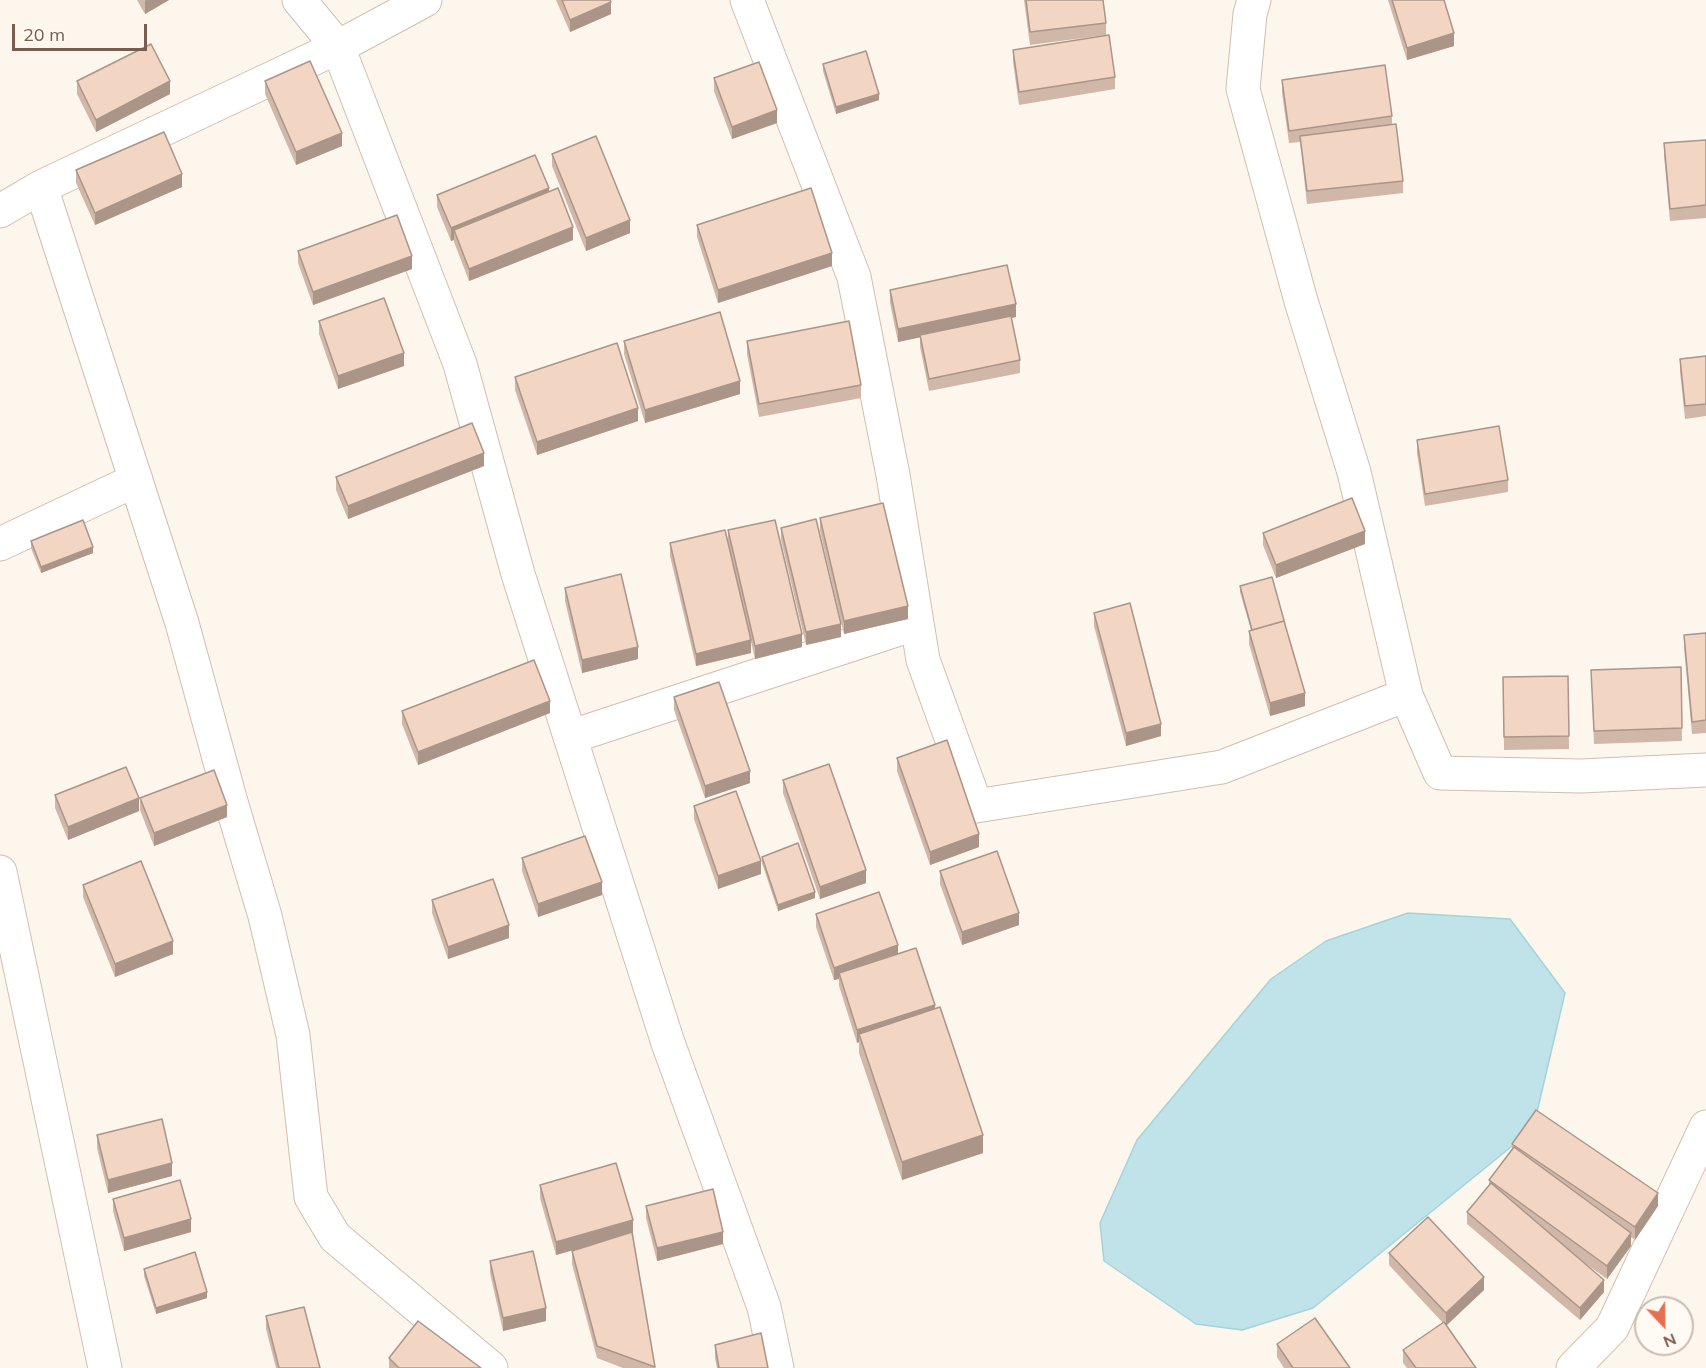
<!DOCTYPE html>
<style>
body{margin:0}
#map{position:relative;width:1706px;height:1368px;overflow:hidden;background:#fdf6ec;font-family:Mulish,sans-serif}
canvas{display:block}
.north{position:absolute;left:1634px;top:1296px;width:60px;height:60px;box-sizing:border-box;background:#fffaf3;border:2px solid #cabbb1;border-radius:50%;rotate:158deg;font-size:16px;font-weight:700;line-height:24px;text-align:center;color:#7a5c4d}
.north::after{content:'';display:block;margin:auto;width:21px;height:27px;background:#e76f51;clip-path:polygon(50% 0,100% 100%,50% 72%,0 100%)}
.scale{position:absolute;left:12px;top:24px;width:135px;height:27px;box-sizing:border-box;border:3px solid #7a5c4d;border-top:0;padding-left:8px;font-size:18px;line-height:21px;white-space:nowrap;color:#7a5c4d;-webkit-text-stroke:4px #fffaf3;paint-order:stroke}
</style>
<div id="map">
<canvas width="1706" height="1368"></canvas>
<div class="north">N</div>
<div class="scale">20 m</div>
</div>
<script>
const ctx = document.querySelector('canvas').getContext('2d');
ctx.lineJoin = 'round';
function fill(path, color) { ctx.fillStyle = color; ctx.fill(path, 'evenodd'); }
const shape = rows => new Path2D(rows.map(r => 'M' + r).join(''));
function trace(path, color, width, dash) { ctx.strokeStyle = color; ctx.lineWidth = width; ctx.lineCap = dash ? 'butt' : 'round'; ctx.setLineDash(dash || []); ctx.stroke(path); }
const water = shape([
 [1408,913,1510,919,1565,993,1533,1129,1313,1308,1242,1330,1196,1324,1104,1261,1100,1223,1137,1140,1271,979,1326,941,1408,913]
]);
const street = shape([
 [299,0,338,47,460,364,518,574,668,1043,764,1307,777,1368],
 [747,0,854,277,893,475,923,660,976,806,1222,767,1406,695],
 [1254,0,1250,14,1243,89,1301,301,1354,472,1406,695,1440,773,1581,776,1706,770],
 [41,187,338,47,425,0],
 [0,211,41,187,182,623,231,802,265,916,293,1035,311,1197,335,1237,491,1368],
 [0,544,136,480],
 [570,737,917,623],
 [0,872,105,1368]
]);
const secondary = shape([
 [1573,1368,1612,1328,1706,1127]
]);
const wall = shape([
 [137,0,169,0,145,14],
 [556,0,610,0,611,14,570,32],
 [1024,0,1103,0,1106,23,1106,35,1030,45],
 [1388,0,1444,0,1454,46,1407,60],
 [1013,50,1115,77,1115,89,1019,105,1013,62],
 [823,64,879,100,836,114,823,71],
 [714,78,777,123,732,139,714,91],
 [1282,80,1392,116,1392,125,1403,181,1403,193,1307,204,1300,142,1289,143,1282,93],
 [77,81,170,94,96,132,77,94],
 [265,81,342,146,296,165,265,94],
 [1706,140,1706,218,1670,221,1664,156,1664,143],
 [552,154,630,233,586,251,552,166],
 [76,170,182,187,95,225,76,183],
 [549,192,573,240,469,281,454,242,454,240,451,241,437,207,437,195],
 [697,225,832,266,718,303,697,237],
 [298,251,412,269,313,305,298,263],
 [890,290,1016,317,1011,318,1020,360,1020,373,929,391,920,347,920,337,898,342,890,303],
 [319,321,404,366,338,389,319,334],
 [624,341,740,394,645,423,624,354],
 [747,341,861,385,861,398,759,417,747,354],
 [1706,356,1706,416,1685,419,1680,372,1680,359],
 [515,377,638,421,537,455,515,390],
 [1417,440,1508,480,1508,492,1425,506,1417,453],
 [484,466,348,519,336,490,336,477],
 [820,518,908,619,844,634,820,531],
 [781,528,841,637,806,645,781,540],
 [728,530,802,647,755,659,728,543],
 [1263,533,1365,544,1276,578,1263,545],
 [31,541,93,553,41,573,31,548],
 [670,543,751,653,696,666,670,556],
 [1240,586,1285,627,1305,706,1270,716,1249,644,1249,631,1251,630,1240,592],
 [565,588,638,659,582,673,565,601],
 [1094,613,1161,736,1126,746,1094,626],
 [1706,633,1706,733,1692,734,1684,648,1684,635],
 [1681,667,1682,741,1594,744,1591,670],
 [1568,676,1569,749,1504,750,1503,677],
 [674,697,750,783,705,798,674,710],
 [402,711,550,713,418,765,402,724],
 [897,758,979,847,930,865,897,771],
 [783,780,866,883,820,899,783,793],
 [55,795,139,811,68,840,55,808],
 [140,798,227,817,154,846,140,810],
 [694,806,761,874,718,889,694,819],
 [762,857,815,898,778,911,762,863],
 [522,858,602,895,538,917,522,871],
 [940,871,1019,925,962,945,940,884],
 [83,885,173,954,115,977,83,897],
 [432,900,509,938,448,959,432,913],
 [816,914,898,954,935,1009,983,1153,902,1180,859,1053,859,1042,857,1043,839,986,839,979,834,980,816,927],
 [97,1135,172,1176,108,1193,97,1148],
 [1512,1144,1658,1206,1635,1240,1631,1237,1631,1246,1607,1279,1582,1261,1604,1292,1580,1320,1467,1224,1467,1212,1489,1186,1489,1180,1512,1149],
 [540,1185,633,1233,632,1233,655,1368,623,1368,597,1358,572,1264,572,1251,606,1240,556,1255,540,1198],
 [113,1199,191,1232,124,1251,113,1211],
 [646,1206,723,1244,657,1261,646,1218],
 [1389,1253,1484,1290,1446,1325,1476,1368,1407,1368,1403,1363,1403,1350,1443,1323,1389,1265],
 [490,1261,546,1321,503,1331,490,1273],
 [144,1269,207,1298,156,1314,144,1276],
 [266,1316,320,1368,276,1368,266,1329],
 [1277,1344,1350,1368,1284,1368,1277,1357],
 [715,1345,768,1368,717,1368,715,1358],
 [389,1358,481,1368,389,1368]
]);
const shadedWall = shape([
 [146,0,169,0,145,14,145,1],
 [611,2,611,14,570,32,570,20],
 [1454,33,1454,46,1407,60,1407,48],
 [170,81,170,94,96,132,96,120],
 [879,94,879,100,836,114,836,107],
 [777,110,777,123,732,139,732,127],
 [342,133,342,146,296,165,296,152],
 [182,174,182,187,95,225,95,213],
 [549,188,549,201,454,230,454,240,451,241,451,228],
 [630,220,630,233,586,251,586,238],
 [573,227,573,240,469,281,469,269],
 [832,253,832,266,718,303,718,290],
 [412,256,412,269,313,305,313,292],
 [1016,304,1016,317,898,342,898,329],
 [404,353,404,366,338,389,338,376],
 [740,381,740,394,645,423,645,410],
 [638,408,638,421,537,455,537,442],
 [484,453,484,466,348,519,348,506],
 [1365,531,1365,544,1276,578,1276,565],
 [93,547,93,553,41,573,41,567],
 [908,606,908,619,844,634,844,621],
 [841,624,841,637,806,645,806,632],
 [802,634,802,647,755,659,755,646],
 [751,640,751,653,696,666,696,654],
 [638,647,638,659,582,673,582,660],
 [1305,693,1305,706,1270,716,1270,703],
 [550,701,550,713,418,765,418,752],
 [1161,724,1161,736,1126,746,1126,733],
 [750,771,750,783,705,798,705,786],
 [139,798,139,811,68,840,68,827],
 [227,805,227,817,154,846,154,833],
 [979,834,979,847,930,865,930,852],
 [761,861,761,874,718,889,718,876],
 [866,870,866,883,820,899,820,887],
 [602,882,602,895,538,917,538,904],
 [815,892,815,898,778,911,778,905],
 [1019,913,1019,925,962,945,962,932],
 [509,925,509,938,448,959,448,947],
 [173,941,173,954,115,977,115,964],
 [898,945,898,958,839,973,839,979,834,980,834,968],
 [935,1005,935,1018,859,1034,859,1042,857,1043,857,1030],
 [983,1135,983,1153,902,1180,902,1162],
 [172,1163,172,1176,108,1193,108,1180],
 [1658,1193,1658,1206,1635,1240,1635,1227],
 [191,1219,191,1232,124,1251,124,1238],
 [633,1220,633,1233,556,1255,556,1242],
 [723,1232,723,1244,657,1261,657,1248],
 [1631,1233,1631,1246,1607,1279,1607,1266],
 [1484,1277,1484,1290,1446,1326,1446,1313],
 [1604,1280,1604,1292,1580,1320,1580,1308],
 [207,1292,207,1298,156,1314,156,1308],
 [546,1308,546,1321,503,1331,503,1318]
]);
const building = shape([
 [562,0,610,0,611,2,570,20,562,0],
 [1026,0,1103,0,1106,23,1030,32,1026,0],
 [1392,0,1444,0,1454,33,1407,48,1392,0],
 [1109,35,1115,77,1019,92,1013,50,1109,35],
 [151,44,170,81,96,120,77,81,151,44],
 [866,51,879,94,836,107,823,64,866,51],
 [310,61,342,133,296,152,265,81,310,61],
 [759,62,777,110,732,127,714,78,759,62],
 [1385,65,1392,116,1289,131,1282,80,1385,65],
 [1396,124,1403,181,1307,191,1300,136,1396,124],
 [164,132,182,174,95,213,76,170,164,132],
 [596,136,630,220,586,238,552,154,596,136],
 [1706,140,1706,205,1670,209,1664,143,1706,140],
 [535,155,549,188,451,228,437,195,535,155],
 [558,188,573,227,469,269,454,230,558,188],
 [811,188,832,253,718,290,697,225,811,188],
 [397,215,412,256,313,292,298,251,397,215],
 [1007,265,1016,304,898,329,890,290,1007,265],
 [384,298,404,353,338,376,319,321,384,298],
 [720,312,740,381,645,410,624,341,720,312],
 [1011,316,1020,360,929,379,920,335,1011,316],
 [849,321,861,385,759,404,747,341,849,321],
 [617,343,638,408,537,442,515,377,617,343],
 [1706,356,1706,404,1685,406,1680,359,1706,356],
 [472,423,484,453,348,506,336,477,472,423],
 [1499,426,1508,480,1425,494,1417,440,1499,426],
 [1352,498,1365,531,1276,565,1263,533,1352,498],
 [883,503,908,606,844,621,820,518,883,503],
 [816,519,841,624,806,632,781,528,816,519],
 [83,520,93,547,41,567,31,541,83,520],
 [775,520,802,634,755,646,728,530,775,520],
 [725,530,751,640,696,654,670,543,725,530],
 [621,574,638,647,582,660,565,588,621,574],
 [1272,577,1285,624,1284,621,1252,630,1240,586,1272,577],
 [1130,603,1161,724,1126,733,1094,613,1130,603],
 [1284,621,1305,693,1270,703,1249,631,1284,621],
 [1706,633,1706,720,1692,722,1684,635,1706,633],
 [534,660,550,701,418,752,402,711,534,660],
 [1681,667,1682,728,1594,731,1591,670,1681,667],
 [1568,676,1569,736,1504,737,1503,677,1568,676],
 [719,682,750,771,705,786,674,697,719,682],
 [947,740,979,834,930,852,897,758,947,740],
 [829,764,866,870,820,887,783,780,829,764],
 [126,767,139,798,68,827,55,795,126,767],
 [214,770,227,805,154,833,140,798,214,770],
 [736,791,761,861,718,876,694,806,736,791],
 [585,836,602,882,538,904,522,858,585,836],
 [798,843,815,892,778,905,762,857,798,843],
 [997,851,1019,913,962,932,940,871,997,851],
 [141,861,173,941,115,964,83,885,141,861],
 [493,879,509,925,448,947,432,900,493,879],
 [879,892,898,945,834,968,816,914,879,892],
 [916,948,935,1005,857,1030,839,973,916,948],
 [940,1007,983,1135,902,1162,859,1034,940,1007],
 [1536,1110,1658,1193,1635,1227,1512,1144,1536,1110],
 [162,1119,172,1163,108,1180,97,1135,162,1119],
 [1514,1147,1631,1233,1607,1266,1489,1180,1514,1147],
 [616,1163,633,1220,556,1242,540,1185,616,1163],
 [180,1180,191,1219,124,1238,113,1199,180,1180],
 [1491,1183,1604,1280,1580,1308,1467,1212,1491,1183],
 [713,1189,723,1232,657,1248,646,1206,713,1189],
 [1428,1217,1484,1277,1446,1313,1389,1253,1428,1217],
 [632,1232,655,1367,597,1346,572,1251,632,1232],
 [533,1251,546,1308,503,1318,490,1261,533,1251],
 [195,1252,207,1292,156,1308,144,1269,195,1252],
 [304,1307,320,1368,279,1368,266,1316,304,1307],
 [1315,1318,1350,1368,1293,1368,1277,1344,1315,1318],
 [418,1321,481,1368,399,1368,389,1358,418,1321],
 [1444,1322,1476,1368,1416,1368,1403,1350,1444,1322],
 [761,1333,768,1368,719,1368,715,1345,761,1333]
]);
fill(water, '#bfe3e8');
trace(water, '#a5d3da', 1.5);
trace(street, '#d1beb0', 35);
trace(secondary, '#d6c0b0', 35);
trace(street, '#fff', 33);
trace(secondary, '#fff', 33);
fill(wall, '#d1b7a8');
fill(shadedWall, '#aa9588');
fill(building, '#f3d5c3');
trace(building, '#aa9588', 1.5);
</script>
